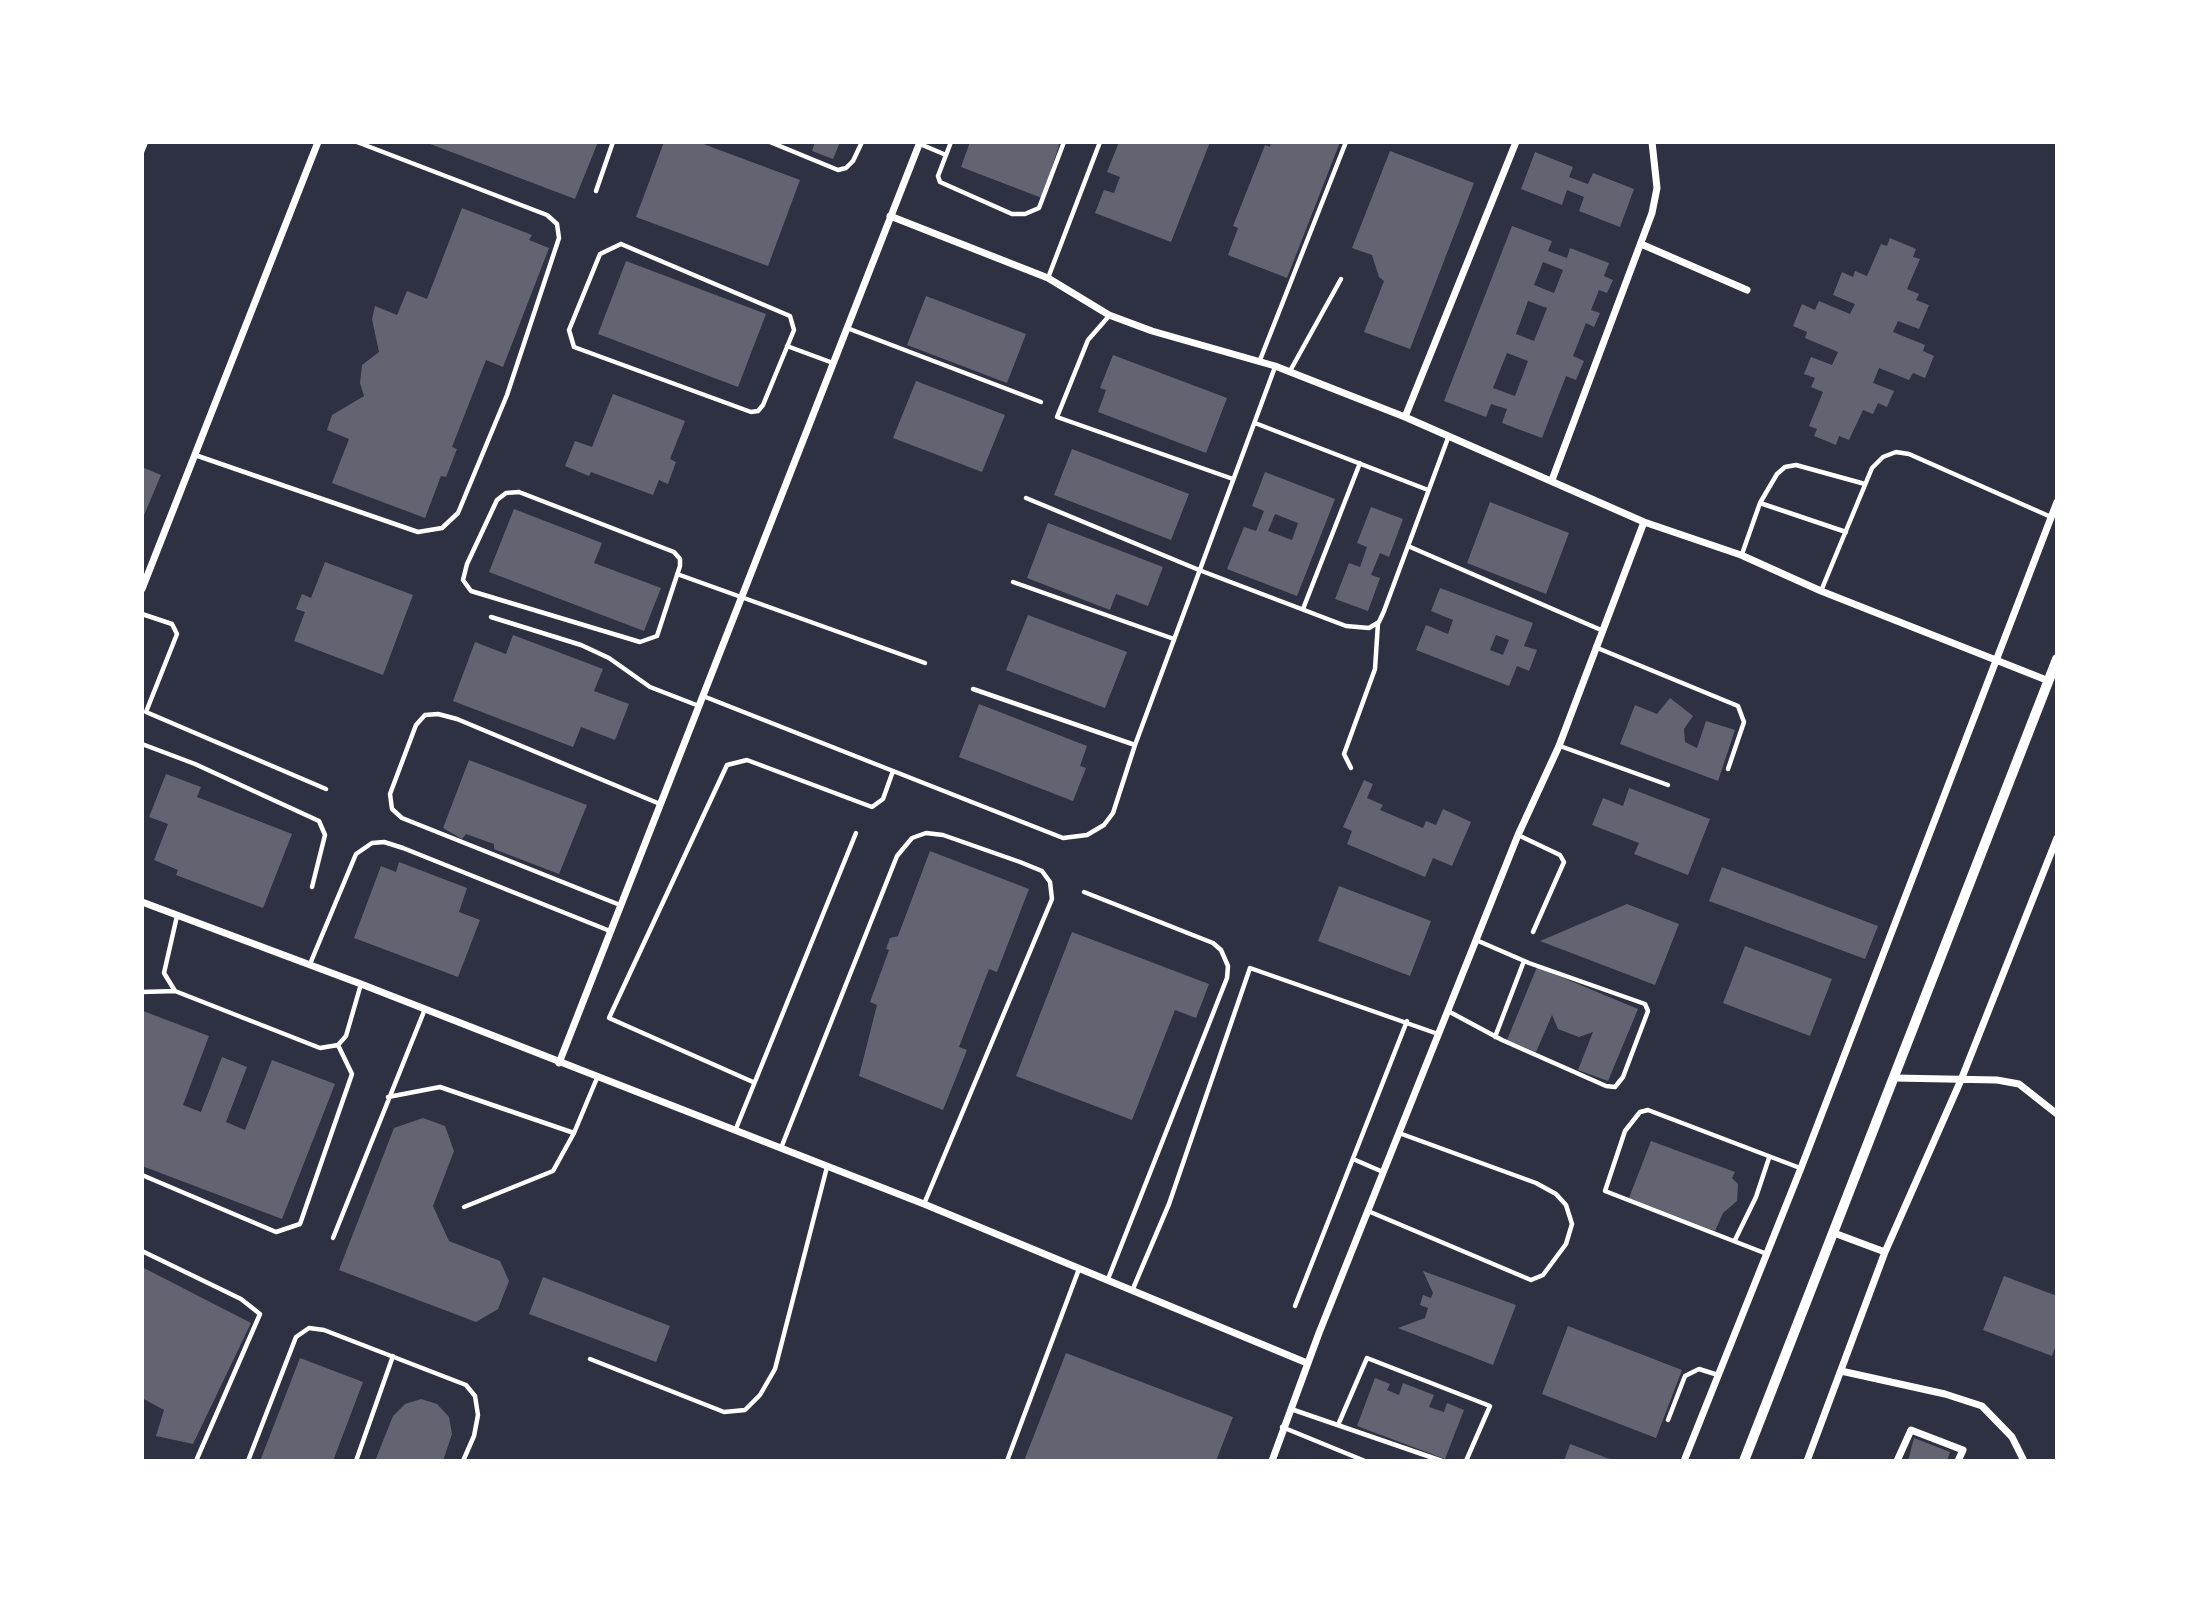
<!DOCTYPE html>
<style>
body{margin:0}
#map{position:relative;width:2199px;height:1603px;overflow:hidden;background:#2d3142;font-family:"Varela Round",sans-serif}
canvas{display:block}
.frame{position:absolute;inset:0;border:144px solid #fff;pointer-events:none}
</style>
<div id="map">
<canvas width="2199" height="1603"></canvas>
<div class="frame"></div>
</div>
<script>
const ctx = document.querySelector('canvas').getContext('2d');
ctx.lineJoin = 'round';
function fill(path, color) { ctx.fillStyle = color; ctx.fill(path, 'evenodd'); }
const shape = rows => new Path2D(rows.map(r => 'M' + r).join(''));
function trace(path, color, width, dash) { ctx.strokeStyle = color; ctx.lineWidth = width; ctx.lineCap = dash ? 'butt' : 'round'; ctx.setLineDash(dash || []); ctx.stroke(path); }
const building = shape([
 [425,142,598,142,575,199],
 [664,142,698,142,800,180,768,266,636,217],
 [815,142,840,142,833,159,812,151],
 [970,142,1060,142,1042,198,961,167],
 [1119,142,1210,142,1171,242,1095,213,1104,190,1114,193,1120,177,1107,172],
 [1271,142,1340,142,1287,278,1228,255,1238,228,1233,226,1265,145,1270,147],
 [1390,151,1474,183,1410,349,1364,332,1384,281,1379,277,1372,255,1352,248],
 [1535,152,1573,167,1569,177,1588,184,1593,173,1634,189,1620,227,1579,211,1584,197,1567,190,1562,205,1521,189],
 [462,208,532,235,529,240,549,248,503,367,486,360,452,447,457,449,446,477,441,476,425,518,332,483,349,439,327,430,332,415,364,396,360,383,362,365,379,352,372,319,375,306,397,315,407,291,427,299],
 [1512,226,1552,241,1548,251,1567,258,1570,248,1609,263,1604,276,1613,280,1607,293,1599,290,1591,310,1600,313,1594,327,1586,323,1573,356,1584,361,1576,380,1566,376,1542,438,1502,423,1507,409,1491,404,1486,417,1444,401],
 [1543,262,1563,270,1554,293,1534,285],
 [1528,301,1547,308,1534,341,1516,334],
 [1507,353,1528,361,1515,396,1493,388],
 [1890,238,1916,249,1913,257,1920,259,1907,289,1919,294,1916,300,1929,305,1919,329,1898,321,1893,332,1925,345,1923,351,1934,356,1925,378,1913,373,1909,380,1879,368,1873,383,1894,391,1887,407,1878,403,1873,414,1863,410,1849,440,1839,436,1836,445,1814,436,1817,429,1809,426,1823,392,1811,387,1815,378,1804,374,1811,357,1832,365,1838,352,1805,338,1807,332,1793,326,1802,304,1815,310,1819,301,1850,314,1855,304,1833,295,1842,272,1853,277,1855,271,1867,276,1881,244,1887,246],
 [626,261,766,314,738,387,598,334],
 [926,296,1026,334,1007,383,907,345],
 [1113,355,1227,398,1206,453,1098,412,1106,390,1100,388],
 [916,381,1005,415,982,472,893,438],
 [613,394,685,421,670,459,676,462,668,484,659,480,653,495,591,472,589,476,565,466,575,441,592,447],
 [1072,449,1189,494,1171,540,1054,495],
 [142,467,161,475,142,520],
 [1265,472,1335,499,1297,596,1227,569,1244,527,1256,531,1264,511,1252,506],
 [1275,514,1298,523,1292,540,1268,531],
 [1490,502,1569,533,1546,594,1467,563],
 [1371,507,1403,519,1389,557,1380,553,1371,575,1380,578,1368,611,1335,599,1349,563,1360,567,1367,547,1357,543],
 [514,509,602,543,594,563,661,588,644,631,489,572],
 [1048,523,1163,567,1148,606,1116,594,1110,610,1027,578],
 [325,562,413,595,383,675,294,641,305,612,296,609,302,594,311,598],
 [1440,588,1533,623,1524,646,1537,650,1529,671,1517,666,1509,686,1416,650,1426,625,1448,634,1453,620,1431,611],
 [1496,635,1509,640,1503,655,1490,650],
 [1028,615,1127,652,1105,708,1006,670],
 [513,635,603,669,594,691,629,704,615,740,581,727,573,747,453,701,475,642,506,654],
 [1670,698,1693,716,1684,729,1685,742,1697,748,1706,721,1735,730,1718,781,1620,744,1635,705,1657,714],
 [979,704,1087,746,1080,766,1086,768,1073,801,959,757],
 [469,760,587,805,559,874,494,849,494,844,466,834,462,839,443,828],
 [166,774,201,787,197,797,292,834,263,908,176,875,178,870,154,860,168,824,149,817],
 [1364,780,1373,784,1367,798,1383,805,1380,810,1423,828,1426,821,1436,825,1443,809,1471,822,1452,866,1433,858,1425,877,1347,844,1352,831,1343,827],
 [1629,788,1710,819,1688,875,1634,854,1639,843,1592,825,1603,798,1623,806],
 [930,851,1029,889,997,972,989,969,959,1047,967,1050,943,1110,859,1076,877,1005,870,1002,889,950,886,949,890,938,898,936],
 [399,862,467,888,459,912,480,920,458,977,354,938,381,866,396,872],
 [1722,867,1878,926,1865,959,1709,901],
 [1339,886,1431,921,1410,976,1318,941],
 [1627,904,1679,924,1655,985,1540,941],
 [1072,932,1209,984,1196,1018,1175,1010,1132,1120,1016,1076],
 [1745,946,1832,979,1810,1036,1723,1003],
 [1537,967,1638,1009,1608,1081,1578,1070,1593,1032,1579,1037,1558,1029,1552,1015,1536,1052,1507,1040],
 [143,1011,209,1036,183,1105,201,1112,222,1057,247,1067,226,1122,245,1130,272,1060,335,1084,282,1219,142,1166],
 [423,1118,445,1126,454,1151,433,1206,449,1241,500,1261,509,1281,498,1309,476,1322,339,1270,394,1128],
 [1651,1141,1735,1172,1732,1178,1738,1184,1737,1201,1723,1213,1715,1231,1629,1198],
 [142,1267,251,1323,193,1444,156,1436,164,1410,142,1398],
 [1423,1271,1516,1305,1493,1365,1398,1328,1425,1318,1428,1308,1420,1305,1423,1295,1431,1298,1433,1293],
 [2004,1276,2057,1296,2057,1342,2052,1356,1983,1330],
 [543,1277,670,1326,656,1362,529,1314],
 [1568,1326,1682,1370,1656,1438,1542,1394],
 [1066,1353,1233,1417,1216,1461,1024,1461],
 [300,1358,363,1382,333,1461,260,1461],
 [1375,1378,1390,1384,1387,1390,1399,1395,1403,1383,1434,1395,1429,1407,1444,1412,1447,1403,1464,1410,1445,1459,1357,1426],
 [421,1399,437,1404,449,1417,452,1434,443,1461,375,1461,393,1416,405,1404],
 [1914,1438,1950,1452,1947,1461,1908,1461],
 [1570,1444,1615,1461,1564,1461]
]);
const service = shape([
 [770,142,838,170,846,168,853,161,862,142],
 [951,142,938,176,940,182,1012,214,1025,214,1039,208,1064,142],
 [920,144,946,155],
 [142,152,146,142],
 [596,191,613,142],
 [621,244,790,316,794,330,763,405,758,411,751,412,574,347,569,330,600,254,621,244],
 [1048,278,1100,142],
 [1109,316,1088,340,1057,417,1233,479],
 [847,328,1041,402],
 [787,346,833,363],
 [1260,360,1346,142],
 [1290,371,1341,279],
 [1255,423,1428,490],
 [195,455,418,532,442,528,458,513,507,395,559,238,557,224,547,215,357,142],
 [519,492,674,552,680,559,680,566,657,636,640,642,471,591,463,580,467,564,497,500,506,493,519,492],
 [1026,498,1199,570,1346,626,1369,628,1379,622,1384,611,1448,438],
 [1760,503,1846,532],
 [1408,546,1601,630],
 [1742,554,1760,503,1777,474,1785,467,1796,465,1865,484],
 [677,574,925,663],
 [1013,582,1174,639],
 [1821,591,1872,468,1883,457,1896,452,1909,454,2051,517],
 [1303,609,1360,463],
 [142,614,172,624,177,634,146,712,326,789],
 [491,617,581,645,609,658,650,687,699,706],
 [1595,647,1738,706,1744,722,1728,769],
 [973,689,1135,745],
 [703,696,1063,838,1087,835,1104,825,1113,813,1135,745,1275,367],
 [142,744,195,764,319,821,325,835,312,887],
 [1560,746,1668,785],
 [1351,768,1344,754,1375,669,1378,623],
 [1518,835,1560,855,1564,862,1533,932],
 [1084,892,1213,943,1221,950,1228,966,1227,978,1108,1279],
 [620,905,402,818,392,809,390,794,416,725,425,715,438,714,457,719,660,804],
 [177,916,164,973,175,991,320,1048,338,1045,346,1036,361,984],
 [310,964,356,854,372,843,384,842,403,848,610,931],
 [142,992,175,991],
 [1448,1011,1502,1040,1606,1086,1615,1087,1623,1077,1648,1011,1645,1004,1529,963,1476,940],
 [1495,1037,1524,961],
 [753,1082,609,1018,727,765,747,760,872,807,883,799,893,771],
 [388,1097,440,1087,574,1133,597,1078],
 [735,1131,856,833],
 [781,1148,897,856,912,838,926,833,943,835,1020,862,1042,871,1050,882,1052,899,924,1204],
 [1353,1159,1383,1172],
 [142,1175,276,1232,300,1224,352,1074,338,1045],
 [464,1207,553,1171,574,1133],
 [1368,1211,1531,1280,1543,1275,1566,1244,1572,1224,1566,1205,1556,1194,1536,1183,1399,1133],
 [333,1238,425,1009],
 [1735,1240,1756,1197,1769,1158],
 [142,1251,241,1299,260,1314,196,1461],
 [1767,1254,1605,1191,1625,1131,1640,1112,1648,1110,1800,1168],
 [1132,1291,1169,1204,1250,968,1438,1034],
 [1295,1306,1407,1021],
 [590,1359,724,1412,745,1410,760,1395,775,1369,827,1167],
 [1291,1409,1442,1461],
 [1668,1420,1685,1376,1699,1369,1718,1375],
 [1338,1425,1367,1358,1490,1406,1466,1461],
 [1282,1427,1365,1461],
 [248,1461,296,1337,309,1328,324,1330,466,1385,475,1396,478,1415,474,1436,463,1461],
 [356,1461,393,1356],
 [1007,1461,1079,1269]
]);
const minor = shape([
 [890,216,1048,278,1109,315,1152,331,1275,366,1405,417,1644,522,1741,555,1821,591,2049,681],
 [1641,244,1747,290],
 [1405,417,1516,142],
 [1552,480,1652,213,1657,188,1652,142],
 [142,589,318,142],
 [142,902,361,984,924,1204,1307,1363],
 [559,1063,920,142],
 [1895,1078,1997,1080,2019,1084,2057,1114],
 [1834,1233,1885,1252],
 [1841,1371,1945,1394,1982,1406,2012,1437,2024,1461],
 [1272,1461,1319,1333,1518,835,1559,746,1644,522],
 [1684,1461,1801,1168,2057,502],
 [1807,1461,1885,1252,1961,1080,2057,838],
 [1897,1461,1911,1430,1963,1450,1958,1461]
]);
const tertiary = shape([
 [1744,1461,2057,659]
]);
fill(building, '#626471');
trace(service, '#fff', 4.5);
trace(minor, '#fff', 7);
trace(tertiary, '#fff', 10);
</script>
